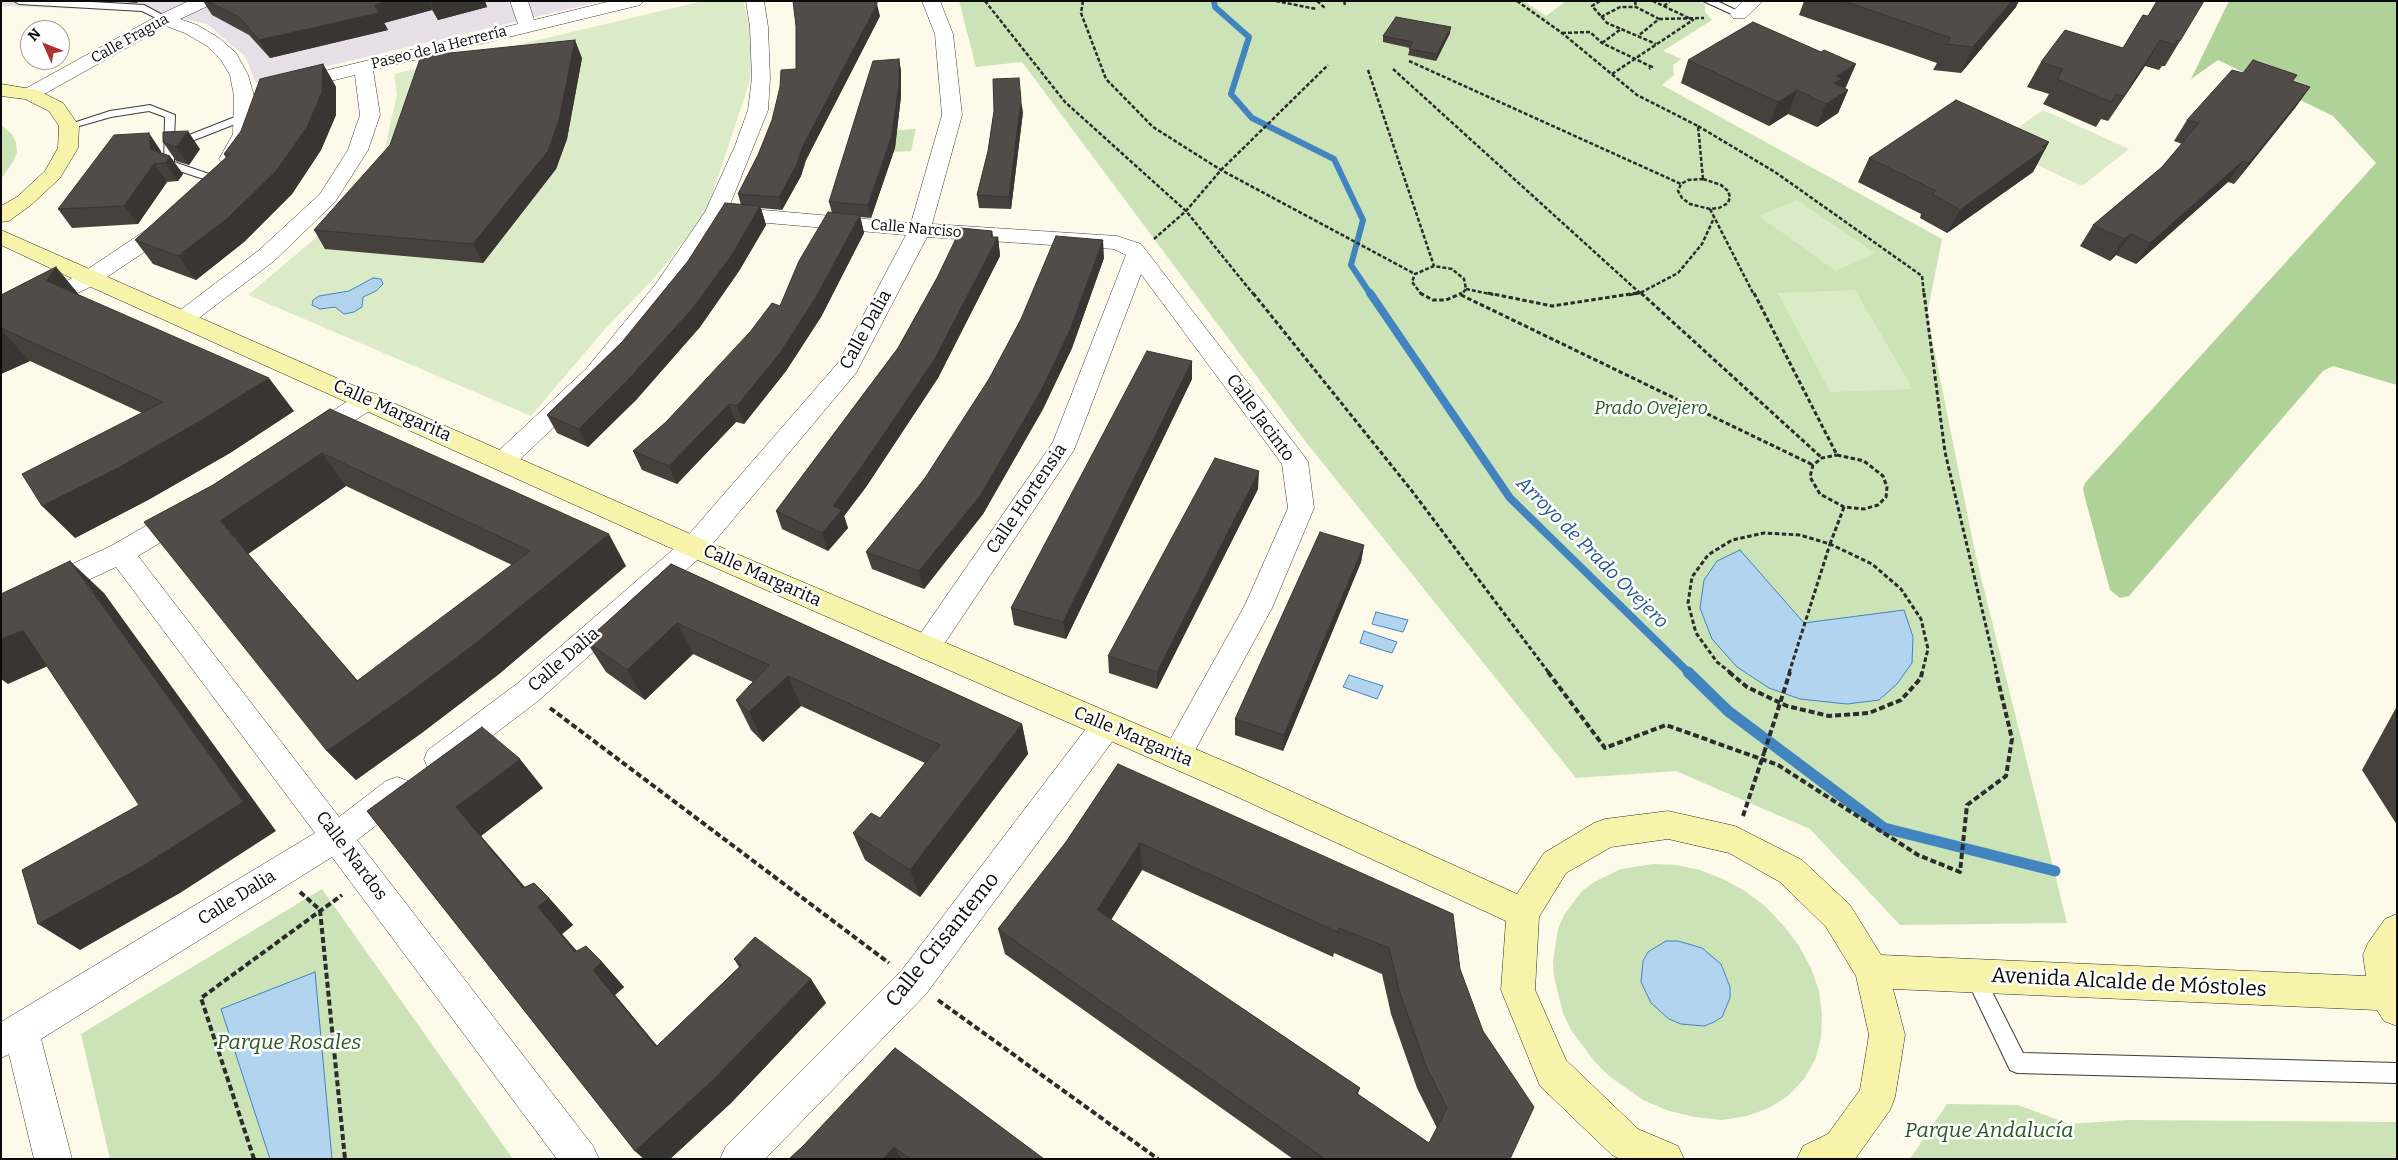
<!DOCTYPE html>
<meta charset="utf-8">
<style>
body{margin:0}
#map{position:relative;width:2398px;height:1160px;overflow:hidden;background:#fdfae9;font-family:Bitter,serif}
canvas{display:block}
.frame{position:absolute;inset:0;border:2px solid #0a0a0a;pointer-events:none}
.north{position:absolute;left:20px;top:20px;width:50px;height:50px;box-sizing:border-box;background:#fff;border:1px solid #9d9d9d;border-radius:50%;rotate:314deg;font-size:14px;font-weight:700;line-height:20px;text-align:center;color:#0a0a0a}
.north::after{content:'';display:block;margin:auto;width:18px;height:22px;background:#ab3331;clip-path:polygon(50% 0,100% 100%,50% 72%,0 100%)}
</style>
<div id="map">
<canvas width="2398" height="1160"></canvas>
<div class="frame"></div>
<div class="north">N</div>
</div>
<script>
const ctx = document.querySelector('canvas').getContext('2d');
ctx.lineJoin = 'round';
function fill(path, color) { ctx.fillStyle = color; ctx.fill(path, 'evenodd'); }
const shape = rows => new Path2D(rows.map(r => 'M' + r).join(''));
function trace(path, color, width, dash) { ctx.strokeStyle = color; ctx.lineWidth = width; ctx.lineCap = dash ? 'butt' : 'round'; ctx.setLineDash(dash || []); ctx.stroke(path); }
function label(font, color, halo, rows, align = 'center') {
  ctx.font = font + ' Bitter,serif'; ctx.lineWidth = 5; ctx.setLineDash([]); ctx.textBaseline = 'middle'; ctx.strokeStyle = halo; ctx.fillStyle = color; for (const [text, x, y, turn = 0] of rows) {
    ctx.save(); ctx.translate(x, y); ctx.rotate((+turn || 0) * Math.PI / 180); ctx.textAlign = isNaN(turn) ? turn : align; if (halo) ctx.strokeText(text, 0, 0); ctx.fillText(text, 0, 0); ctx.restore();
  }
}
const industrial = shape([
 [1,1,603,1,256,83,245,56,207,24,146,11,1,6]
]);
const green = shape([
 [959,1,1524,1,1546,16,1566,1,1698,1,1705,4,1705,12,1712,20,1663,51,1681,59,1673,65,1674,75,1662,85,1942,239,1927,314,1976,557,2067,923,1900,925,1810,829,1676,771,1576,778,1305,441,1022,62,976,67],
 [1,125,12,134,16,142,17,152,13,162,1,179],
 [916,129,911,151,847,154,851,133],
 [1653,864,1676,865,1700,870,1723,879,1745,891,1765,906,1783,925,1799,946,1811,968,1819,991,1822,1015,1821,1038,1815,1060,1804,1079,1788,1096,1769,1108,1747,1116,1722,1120,1695,1117,1669,1111,1643,1100,1609,1076,1595,1062,1571,1030,1563,1013,1554,977,1553,961,1558,929,1564,915,1582,891,1594,882,1621,869],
 [322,889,513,1159,110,1159,81,1034],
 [1947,1104,2018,1105,2069,1124,2128,1120,2397,1122,2397,1159,1910,1159]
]);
const forest = shape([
 [2229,1,2397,1,2397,385,2333,366,2323,371,2129,596,2120,598,2110,590,2085,498,2083,489,2085,483,2376,163,2333,116,2218,60,2191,79]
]);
const pitch = shape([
 [703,1,744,1,752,42,750,81,706,213,657,275,605,329,531,416,248,295,324,231,383,157,397,94,394,74],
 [2043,110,2129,149,2082,186,1994,145],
 [1797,200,1875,253,1836,271,1759,216],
 [1855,290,1913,389,1830,392,1778,293]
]);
const water = shape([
 [373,278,381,279,383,284,376,291,363,297,362,307,354,312,344,314,335,307,320,309,312,305,313,300,319,296,349,291,373,278],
 [1740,550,1804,623,1904,610,1913,637,1912,663,1897,684,1879,700,1847,704,1800,699,1769,688,1737,667,1712,639,1700,608,1704,580,1717,561,1740,550],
 [1376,612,1408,620,1403,632,1372,624,1376,612],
 [1364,631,1397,642,1392,653,1360,643,1364,631],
 [1349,675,1383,686,1377,699,1343,687,1349,675],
 [1666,941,1678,941,1702,948,1721,964,1730,987,1730,998,1722,1017,1714,1022,1704,1026,1681,1024,1669,1019,1651,1003,1641,982,1643,961,1648,952,1666,941],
 [315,972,332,1159,270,1159,221,1009,315,972]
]);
const streamFar2 = shape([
 [1214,1,1215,7,1249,37,1231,94,1252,118,1334,159,1363,220,1351,265,1371,295]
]);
const streamFar1 = shape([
 [1370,293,1510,498,1689,673]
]);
const stream = shape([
 [1688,672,1728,711,1884,828,2055,871]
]);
const pathFar2 = shape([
 [985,1,1065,102,1186,211,1254,295],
 [1083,1,1081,13,1106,79,1153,127,1221,170,1415,274],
 [1276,1,1316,9],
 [1317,1,1325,8],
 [1344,1,1345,5],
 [1517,1,1562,33,1637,95,1698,126,1703,179],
 [1600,1,1592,6,1607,23,1621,29],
 [1635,1,1636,7],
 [1664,6,1670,1],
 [1601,17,1620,7,1636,7,1659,19,1638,36],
 [1659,19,1704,18],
 [1562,33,1590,32,1602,43,1652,67,1649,69],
 [1602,43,1621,29,1656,44],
 [1409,61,1681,184],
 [1393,69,1642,295],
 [1368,70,1434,266],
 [1612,74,1693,20,1653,1],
 [1698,126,1775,172,1922,276,1924,295],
 [1703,179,1721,185,1728,191,1730,197,1728,203,1719,208,1710,209,1690,204,1682,198,1678,191,1681,184,1688,180,1703,179],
 [1710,209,1754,295],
 [1154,239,1186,211,1221,170,1328,65],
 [1466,289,1495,295],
 [1422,295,1412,282,1415,274,1434,266,1452,269,1464,279,1466,289,1461,295],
 [1629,295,1640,293,1678,273,1702,244,1714,218]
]);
const pathFar1 = shape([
 [1253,293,1412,491,1549,673],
 [1420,293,1433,300,1446,300,1462,293],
 [1488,293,1552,306,1637,293],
 [1641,293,1822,458],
 [1754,293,1837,455],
 [1924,293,1945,452,1997,673],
 [1461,295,1813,465],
 [1837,455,1864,461,1883,476,1887,487,1886,497,1878,505,1864,509,1844,507,1820,494,1810,477,1813,465,1822,458,1837,455],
 [1830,544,1844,507],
 [1731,673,1717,662,1696,633,1688,603,1692,577,1708,555,1732,540,1764,533,1800,535,1830,544,1872,564,1901,589,1921,619,1928,649,1922,673]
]);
const path = shape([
 [1548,672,1605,748,1666,725,1778,765,1918,855,1960,872,1967,805,2006,776,2012,739,1996,672],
 [1729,672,1747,687,1787,706,1829,716,1869,713,1901,700,1921,678,1922,672],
 [550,708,889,963],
 [1743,816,1764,753],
 [300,892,320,910,345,1159],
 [938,1000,1158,1159],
 [254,1159,201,998,342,895]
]);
const lane = shape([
 [14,1,75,1,144,5,170,19,162,21,142,11,19,4,14,1],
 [1703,1,1717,1,1744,14,1736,16,1703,1],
 [150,105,175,115,174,141,240,115,248,115,248,119,174,148,174,162,221,178,221,182,213,182,164,166,165,117,149,111,111,117,69,129,64,126,110,111,150,105],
 [1974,967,1981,970,2023,1053,2397,1063,2397,1083,2017,1073,2010,1070,1965,976,1967,970,1974,967]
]);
const street = shape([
 [189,1,213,1,210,5,180,19,197,25,219,38,236,53,248,75,254,96,253,134,236,163,229,165,222,163,219,159,233,134,234,96,230,75,221,60,207,46,185,33,166,26,37,98,30,100,23,98,20,94,23,90,159,15,189,1],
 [510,1,528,1,534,20,611,1,643,1,640,5,373,70,380,115,368,150,335,202,274,261,191,324,183,326,175,324,171,319,175,314,258,251,320,194,348,150,360,115,355,75,294,90,287,88,285,84,287,80,518,24,510,1],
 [746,1,764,1,768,27,770,78,768,110,729,207,911,223,942,115,935,34,922,1,940,1,953,34,962,115,932,224,1117,236,1141,244,1304,456,1308,462,1314,508,1272,608,1187,765,1176,769,1165,765,1161,756,1245,605,1288,508,1282,464,1141,274,1074,450,936,656,926,660,916,656,912,648,916,640,1053,442,1126,255,1114,249,927,237,856,373,704,554,538,701,450,768,439,772,428,768,424,759,428,750,518,683,684,540,838,363,906,235,722,219,671,295,602,381,512,467,503,470,494,467,490,461,494,455,586,369,655,285,705,212,735,146,748,110,752,78,750,27,746,1],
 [1743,1,1763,1,1745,18,1733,18,1730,14,1743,1],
 [169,219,177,220,180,225,177,230,98,283,1,331,1,314,82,273,161,220,169,219],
 [368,392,377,394,380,400,377,406,321,442,312,445,303,442,299,436,303,430,359,394,368,392],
 [184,506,193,509,197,516,193,523,138,556,339,817,386,781,397,777,408,781,413,791,408,801,357,840,593,1146,599,1159,557,1159,332,857,41,1039,72,1159,34,1159,9,1054,1,1058,1,1022,315,833,116,567,1,621,1,597,111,546,175,509,184,506],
 [1106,713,1117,717,1121,726,1117,735,926,994,765,1159,720,1159,726,1146,902,970,1095,717,1106,713]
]);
const secondary = shape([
 [1,84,37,90,63,103,79,126,78,148,60,178,31,205,9,221,1,222,1,206,17,197,45,171,58,148,59,126,49,111,25,99,1,96,1,84],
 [1,230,704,540,1240,768,1517,894,1544,853,1594,823,1605,819,1668,811,1735,826,1802,860,1850,905,1881,955,2366,976,2363,955,2368,943,2385,919,2397,914,2397,1026,2384,1021,2377,1010,1893,989,1905,1035,1895,1097,1890,1110,1855,1159,1797,1159,1803,1146,1828,1134,1860,1090,1869,1035,1856,976,1826,927,1780,882,1729,853,1668,839,1611,847,1566,873,1539,917,1535,990,1566,1060,1638,1129,1678,1146,1684,1159,1620,1159,1612,1155,1540,1086,1501,990,1506,921,1218,788,684,554,82,283,1,245,1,230]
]);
const pathBridgeFar1 = shape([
 [1789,673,1830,544]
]);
const pathBridge = shape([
 [1764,753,1790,672]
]);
const wall = shape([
 [112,1,138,1,137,3],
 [203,1,485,1,487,7,438,20,432,10,384,23,388,30,270,58,249,35,212,15],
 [1804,1,2012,1,2016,7,1961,73,1933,70,1937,63,1799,15],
 [2143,15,2180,41,2165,66,2162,66,2159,70,2145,66,2108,121,2101,119,2096,127,2043,104,2049,94,2027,87,2041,62,2123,48],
 [880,16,806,160,801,176,782,210,761,208,766,225,739,271,700,327,636,400,588,447,557,433,547,415,622,342,741,205,738,194,758,155,796,69],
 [1450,33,1436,61,1408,55,1410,48,1383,42,1383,36],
 [582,58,567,139,556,169,483,263,325,249,314,230],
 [899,59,901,71,901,96,895,148,871,218,860,217,864,233,821,317,786,371,744,424,736,422,677,484,642,470,633,451,666,422,780,306,832,213,829,202],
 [1688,60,1846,87,1845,88,1848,90,1838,113,1817,127,1788,114,1769,126,1681,83],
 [323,64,336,87,336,115,321,150,292,194,244,242,196,280,153,264,135,240,226,158,224,154],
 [2243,73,2297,75,2293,81,2310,87,2295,108,2234,184,2228,182,2136,264,2116,255,2110,261,2080,246,2093,225,2162,167,2182,144,2174,141,2187,120],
 [994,111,1023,112,1011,209,979,208,977,195,988,151],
 [163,142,200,149,189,165,176,161],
 [2049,142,2033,172,1947,233,1920,218,1921,214,1858,182,1869,158],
 [161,151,161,153,183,174,178,181,167,182,138,224,72,228,58,209],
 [992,231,993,237,998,237,1000,256,938,378,866,487,844,516,848,528,828,551,782,529,776,511,898,348,937,278],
 [1104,258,1072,348,1043,409,983,514,924,589,872,569,866,552],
 [56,267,80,296,294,411,230,453,148,500,75,538,142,413,30,361,1,374,1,295],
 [1192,361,1192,379,1066,639,1014,625,1011,608],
 [330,409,626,566,499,674,423,732,356,780,327,751,213,485],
 [346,486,512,565,358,681,248,554],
 [1258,489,1157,689,1109,673,1108,656],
 [1364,545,1361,562,1283,751,1235,735,1235,719],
 [671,564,1022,724,1028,754,920,897,865,860,853,833,880,818,925,763,801,706,763,742,751,730,736,700,753,682,693,654,645,700,606,672,586,641],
 [2397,706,2397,825,2362,770],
 [1118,764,1460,969,1510,1159,1293,1159,1005,954,998,929,1066,842],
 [1142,870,1333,957,1334,953,1382,974,1391,1014,1417,1088,1437,1128,1429,1143,1358,1094,1360,1088,1111,920],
 [543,788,481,836,525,887,549,898,573,925,562,934,577,951,602,962,624,987,615,995,657,1046,739,967,734,959,811,979,826,1003,731,1103,670,1159,644,1159,635,1151,367,811],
 [895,1048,1044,1159,789,1159,803,1146]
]);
const shadedWall = shape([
 [390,1,428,1,432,10,384,23,375,5],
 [435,1,485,1,487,7,438,20,430,3],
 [2012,1,2019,1,2016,7,1961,73,1973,47],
 [877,4,880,16,806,160,801,176,782,210,779,197,802,148],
 [379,13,388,30,270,58,259,40],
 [1451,27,1450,33,1436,61,1437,54],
 [575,40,582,58,567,139,556,169,483,263,473,244],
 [2160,40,2145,66,2108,121,2124,96],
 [899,59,901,71,901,96,895,148,871,218,868,205],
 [323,64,336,87,336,115,321,150,292,194,244,242,196,280,178,256],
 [1856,64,1846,87,1835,94,1848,90,1838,113,1817,127,1836,76],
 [2310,87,2295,108,2234,184,2249,163],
 [1797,90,1788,114,1769,126,1778,102],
 [1021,100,1023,112,1011,209,1009,197],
 [188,131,200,149,189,165,176,147],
 [149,133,161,151,162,163,150,149],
 [2049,142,2033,172,1947,233,1960,210],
 [170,156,183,174,178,181,165,163],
 [2243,161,2228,182,2136,264,2150,243],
 [154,164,167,182,138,224,124,206],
 [760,206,766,225,739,271,700,327,636,400,588,447,579,429],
 [860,215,864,233,821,317,786,371,744,424,737,406],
 [992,231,994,244,998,237,1000,256,938,378,866,487,844,516,848,528,828,551,822,533,833,506,991,237],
 [2131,234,2116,255,2110,261,2124,239],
 [1103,240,1104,258,1072,348,1043,409,983,514,924,589,919,571],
 [56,267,84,301,45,283],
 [1,330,30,361,1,374],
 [1192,361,1192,379,1066,639,1063,622],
 [269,378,294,411,230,453,148,500,75,538,42,506],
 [729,404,736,422,677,484,669,466],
 [322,453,346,486,248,554,384,711,220,521],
 [1259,471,1258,489,1157,689,1157,672],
 [609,534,626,566,499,674,423,732,356,780,327,751],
 [1364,545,1361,562,1283,751,1284,735],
 [70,561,104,593,276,831,180,893,80,950,38,924,243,802],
 [677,623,693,654,645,700,627,670],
 [23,630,59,661,8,684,1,679,1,639],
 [788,676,801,706,763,742,749,712],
 [1022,724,1028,754,920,897,910,870],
 [520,759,543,788,481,836,540,906,549,898,573,925,562,934,598,977,575,952,523,888,456,807],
 [1140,843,1142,870,1101,936,1097,910],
 [602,962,624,987,615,995,677,1070,656,1047,593,970],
 [811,979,826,1003,731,1103,670,1159,644,1159,635,1151],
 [894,1147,902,1159,883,1159]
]);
const building = shape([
 [207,1,390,1,375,5,379,13,259,40,239,17,207,1],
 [793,1,877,1,877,4,802,148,797,164,779,197,738,194,758,155,772,120,780,87,781,70,796,69,796,26,793,1],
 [1844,1,2012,1,1973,47,1946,44,1951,38,1844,1],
 [2157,1,2204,1,2180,41,2177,40,2175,45,2160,40,2124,96,2116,94,2111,102,2057,79,2063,69,2041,62,2065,30,2123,48,2143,15,2148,16,2157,1],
 [1396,17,1451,27,1437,54,1409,49,1413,42,1383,36,1396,17],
 [1753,22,1821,52,1824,50,1856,64,1836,76,1842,79,1834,83,1848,90,1826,104,1797,90,1778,102,1688,60,1753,22],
 [575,40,559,120,548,151,473,244,314,230,390,145,421,56,575,40],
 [899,59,899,84,892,135,868,205,829,202,873,61,899,59],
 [2253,60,2297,75,2292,81,2310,87,2249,163,2243,161,2150,243,2131,234,2124,239,2093,225,2162,167,2199,123,2187,120,2232,70,2243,73,2253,60],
 [323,64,322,92,307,127,277,170,228,218,178,256,135,240,230,154,224,154,241,131,260,79,323,64],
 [1019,78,1021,100,1009,197,977,195,988,151,994,111,993,79,1019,78],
 [1956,100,2049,142,2042,147,2046,148,1960,210,1932,194,1936,191,1869,158,1956,100],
 [188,131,176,147,163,142,163,132,188,131],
 [149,133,150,149,170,156,165,163,154,164,124,206,58,209,114,135,149,133],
 [725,203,760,206,733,253,693,308,627,381,579,429,547,415,622,342,688,261,725,203],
 [828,212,860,215,815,299,780,353,737,406,729,404,669,466,633,451,666,422,750,332,772,303,780,306,799,261,828,212],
 [961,228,992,231,991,237,998,237,934,360,860,469,833,506,842,510,822,533,776,511,898,348,937,278,961,228],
 [1056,236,1103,240,1070,330,1041,391,980,496,919,571,866,552,925,478,989,379,1021,319,1056,236],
 [56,267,45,283,47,281,269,378,202,420,118,468,42,506,22,474,163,402,1,328,1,295,56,267],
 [1147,351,1192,361,1063,622,1011,608,1147,351],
 [330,409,609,534,476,643,397,702,327,751,144,522,213,485,330,409],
 [322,453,530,551,357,681,220,521,322,453],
 [1215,458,1259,471,1157,672,1108,656,1215,458],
 [1320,532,1364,545,1284,735,1235,719,1320,532],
 [70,561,243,802,143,866,38,924,22,870,139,805,23,630,1,639,1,594,70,561],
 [671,564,1022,724,910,870,853,833,871,813,880,818,940,745,788,676,749,712,736,700,769,665,677,623,627,670,586,641,671,564],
 [482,727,520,759,456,807,523,888,534,883,549,898,538,907,575,952,586,946,602,962,593,970,656,1047,742,965,734,959,755,937,811,979,711,1082,635,1151,367,811,482,727],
 [1118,764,1453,914,1460,969,1483,1031,1534,1107,1510,1159,1325,1159,998,929,1066,842,1118,764],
 [1140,843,1338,932,1339,928,1389,948,1399,990,1426,1066,1447,1108,1429,1143,1356,1093,1360,1088,1097,910,1140,843],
 [895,1048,1044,1159,910,1159,894,1147,883,1159,789,1159,803,1146,895,1048]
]);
const farStreetnames = [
 ["Calle Fragua",130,39,-29],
 ["Paseo de la Herrería",439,48,-14],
 ["Calle Narciso",916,229,5]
];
const streetNames = [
 ["Calle Dalia",866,330,-61],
 ["Calle Margarita",392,411,24],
 ["Calle Jacinto",1260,418,54],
 ["Calle Hortensia",1027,499,-56],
 ["Calle Margarita",762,576,24],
 ["Calle Dalia",564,660,-41],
 ["Calle Margarita",1133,737,23],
 ["Calle Nardos",351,856,53],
 ["Calle Dalia",237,898,-32]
];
const parkNames = [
 ["Prado Ovejero",1651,409]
];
const waterNames = [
 ["Arroyo de Prado Ovejero",1592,553,45]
];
const nearStreetnames = [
 ["Calle Crisantemo",943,940,-51],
 ["Avenida Alcalde de Móstoles",2129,983,3]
];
const nearParknames = [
 ["Parque Rosales",289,1043],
 ["Parque Andalucía",1989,1131]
];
fill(industrial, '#e8dee8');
fill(green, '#cbe3b7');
fill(forest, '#aed298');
fill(pitch, '#dcebc7');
fill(water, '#b2d4ef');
trace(water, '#4184bf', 1);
trace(streamFar2, '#4184bf', 6);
trace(streamFar1, '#4184bf', 8);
trace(stream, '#4184bf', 11);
trace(lane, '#3d3d3d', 2);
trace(street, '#3d3d3d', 1);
trace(secondary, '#2c2c2c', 1);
trace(pathFar2, '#2c2c2c', 2.5, [4, 2]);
trace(pathFar1, '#2c2c2c', 3, [4.5, 2.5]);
trace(path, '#2c2c2c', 4, [6, 3]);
fill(lane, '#fff');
fill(street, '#fff');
fill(secondary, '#f7f3aa');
trace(pathBridgeFar1, '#2c2c2c', 3, [4.5, 2.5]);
trace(pathBridge, '#2c2c2c', 4, [6, 3]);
fill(wall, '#46413d');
fill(shadedWall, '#393532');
fill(building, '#514c47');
trace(building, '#393532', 1);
label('15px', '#0a0a0a', '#fff', farStreetnames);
label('18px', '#0a0a0a', '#fff', streetNames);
label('italic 18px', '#2a5a22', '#fff', parkNames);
label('italic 19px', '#21578e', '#fff', waterNames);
label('21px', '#0a0a0a', '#fff', nearStreetnames);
label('italic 21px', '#2a5a22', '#fff', nearParknames);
</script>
